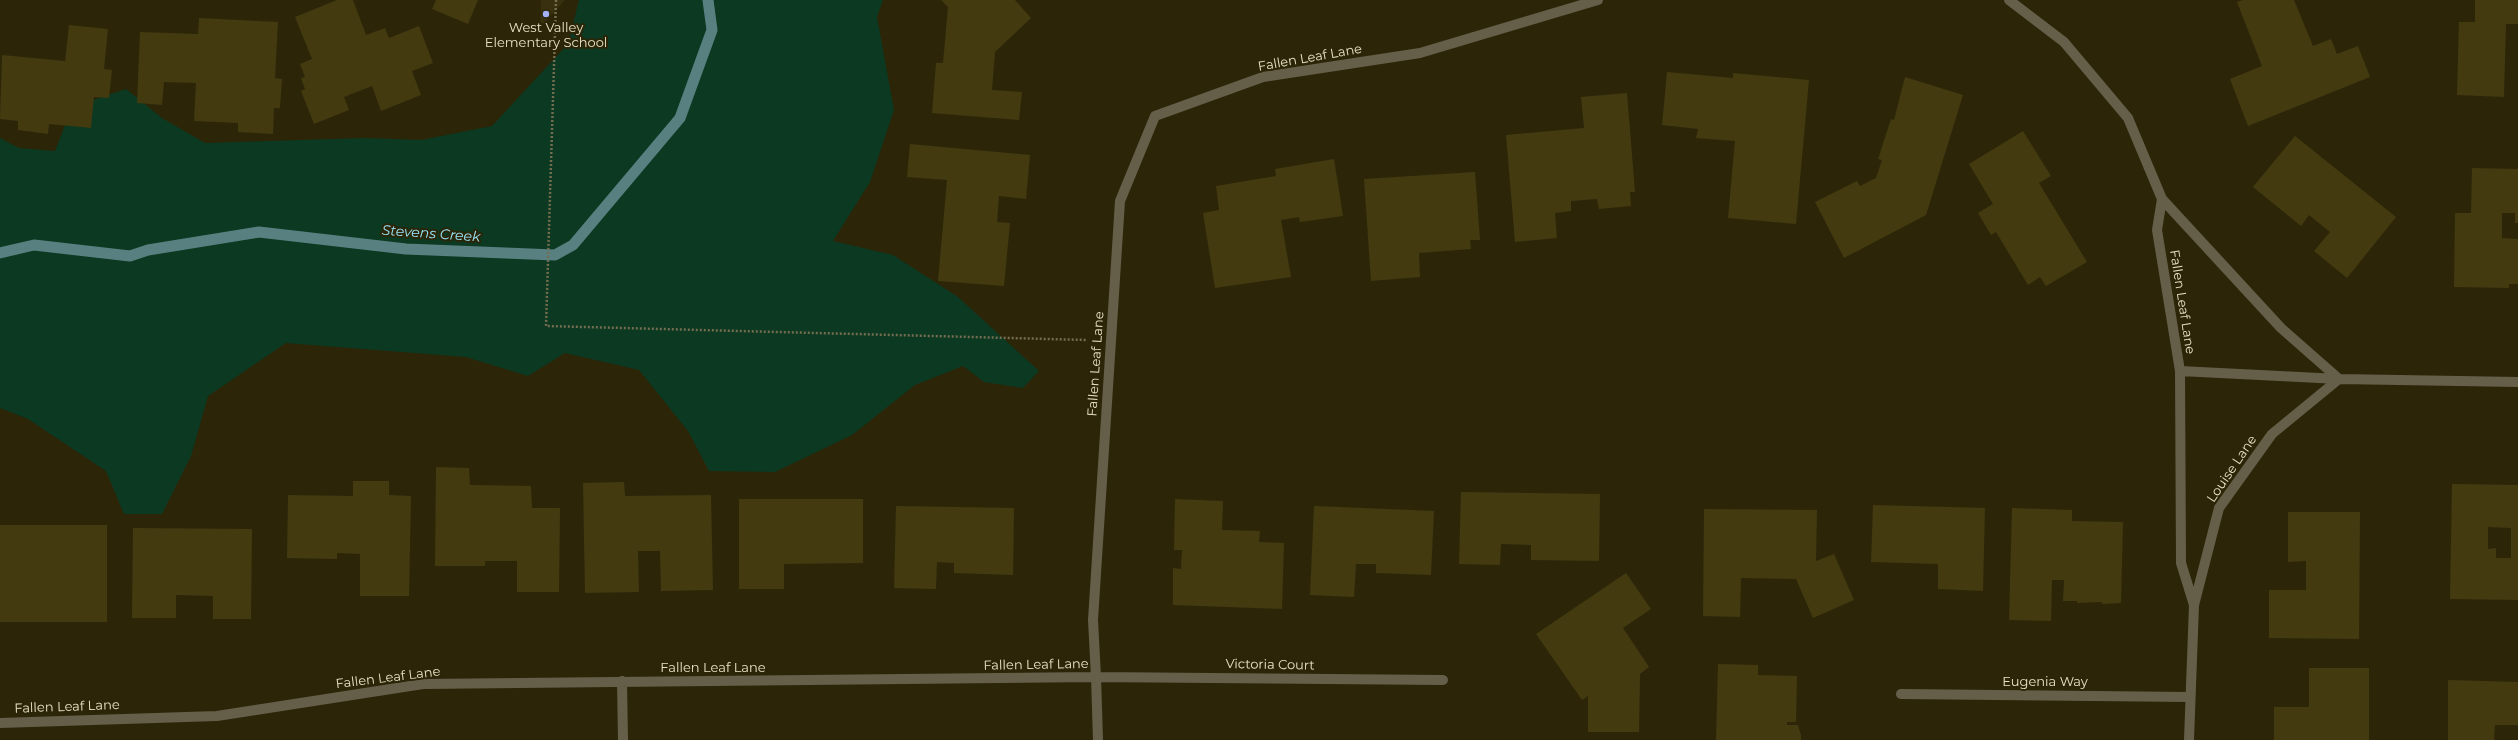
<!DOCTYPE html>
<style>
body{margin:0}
canvas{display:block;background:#2c2508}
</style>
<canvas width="2518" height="740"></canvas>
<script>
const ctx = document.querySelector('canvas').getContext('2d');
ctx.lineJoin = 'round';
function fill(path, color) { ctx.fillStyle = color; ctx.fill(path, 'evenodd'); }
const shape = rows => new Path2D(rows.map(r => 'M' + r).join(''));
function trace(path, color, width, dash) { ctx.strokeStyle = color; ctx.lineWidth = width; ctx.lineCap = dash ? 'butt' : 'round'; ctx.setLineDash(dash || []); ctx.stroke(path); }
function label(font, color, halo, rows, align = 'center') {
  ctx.font = font + ' Montserrat,sans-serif'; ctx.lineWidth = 4; ctx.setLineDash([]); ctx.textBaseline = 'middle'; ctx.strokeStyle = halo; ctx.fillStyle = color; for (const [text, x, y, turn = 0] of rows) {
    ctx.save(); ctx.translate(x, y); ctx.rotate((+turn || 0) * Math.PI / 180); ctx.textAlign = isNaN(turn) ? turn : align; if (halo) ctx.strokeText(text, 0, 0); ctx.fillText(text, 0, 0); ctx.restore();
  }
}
const built = shape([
 [541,0,565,0,540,28]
]);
const green = shape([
 [579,0,883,0,877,17,894,110,870,182,833,241,893,255,958,297,1039,371,1023,388,984,382,963,366,915,385,852,435,775,472,709,471,688,431,639,370,565,353,528,376,466,357,286,343,208,396,191,456,162,514,124,514,106,471,28,419,0,408,0,138,19,148,55,151,72,107,126,89,162,118,205,143,366,138,421,140,492,126,568,44]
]);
const stream = shape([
 [0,253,34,245,130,256,148,250,259,232,406,249,555,255,573,245,680,118,712,30,708,0]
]);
const building = shape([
 [337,0,353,0,366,35,385,28,389,38,419,26,433,63,412,71,421,95,381,111,372,86,344,97,349,110,314,124,301,91,305,89,301,78,305,77,300,64,312,59,295,17],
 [436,0,478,0,468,24,432,9],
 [941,0,1015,0,1031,18,995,52,992,90,1022,92,1019,120,932,113,936,63,943,63,948,7],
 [2243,0,2294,0,2313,46,2331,39,2337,54,2358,46,2370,77,2248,126,2230,79,2262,66,2237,2],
 [2475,0,2518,0,2518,24,2506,24,2504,97,2457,95,2459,22,2475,22],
 [199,18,278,22,275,78,282,79,280,108,274,108,273,134,238,132,238,123,194,121,196,83,164,82,162,105,137,103,140,32,198,34],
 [69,25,108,29,104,69,112,70,109,98,94,97,91,128,49,124,48,134,18,130,18,121,0,119,2,55,65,61],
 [1667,72,1733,78,1733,73,1809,80,1796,224,1728,218,1735,141,1696,138,1698,129,1662,125],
 [1905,77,1963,95,1926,215,1844,258,1815,202,1857,181,1860,186,1876,178,1882,160,1878,159,1891,119,1894,120],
 [1627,93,1635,192,1630,192,1631,206,1599,209,1597,199,1571,201,1571,211,1555,213,1557,238,1515,242,1506,135,1584,128,1581,97],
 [2023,131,2051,176,2039,183,2087,262,2046,286,2040,277,2028,285,1996,232,1991,235,1978,213,1993,204,1969,164],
 [2295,136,2396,217,2347,278,2314,251,2330,232,2309,215,2301,226,2253,187],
 [910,144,1030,155,1026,199,999,196,997,222,1010,223,1004,286,938,281,947,180,907,177],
 [1334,159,1343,216,1300,222,1299,217,1281,220,1291,277,1215,288,1203,213,1219,210,1216,186,1276,176,1275,169],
 [2472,168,2518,169,2518,223,2515,223,2515,213,2502,213,2502,238,2518,239,2518,284,2509,284,2509,288,2454,287,2455,213,2471,213],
 [1475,172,1480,240,1470,240,1471,249,1419,253,1420,277,1371,281,1364,179],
 [436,467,469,468,470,485,531,486,532,508,560,508,559,592,517,592,517,561,485,561,485,566,435,566],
 [353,481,389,481,389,495,411,496,409,596,360,596,360,554,337,553,337,559,287,558,288,495,353,496],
 [624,482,625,496,711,495,713,590,661,591,660,551,638,551,639,592,585,593,583,483],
 [2452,484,2518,485,2518,600,2450,599],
 [2488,527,2511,528,2511,558,2496,558,2496,548,2488,549],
 [1461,492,1600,494,1599,561,1531,560,1531,545,1501,544,1500,565,1459,564],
 [739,499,863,499,863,563,784,564,784,589,739,589],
 [1175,499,1223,501,1222,530,1260,531,1259,542,1284,543,1282,609,1173,605,1173,568,1181,569,1182,550,1174,550],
 [1873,505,1985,508,1983,591,1938,589,1938,564,1871,562],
 [896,506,1014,508,1013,575,954,573,954,563,937,562,936,589,894,588],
 [1314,506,1434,511,1431,575,1376,573,1376,564,1356,564,1354,597,1310,595],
 [2012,508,2072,510,2072,521,2123,522,2121,603,2102,604,2102,602,2077,603,2077,601,2063,601,2064,580,2052,580,2051,621,2009,620],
 [1704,509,1817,510,1816,561,1834,554,1854,600,1813,618,1796,579,1741,578,1740,617,1703,616],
 [2288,512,2360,512,2359,639,2269,638,2269,590,2306,590,2306,561,2288,562],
 [0,525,107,525,107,622,0,622],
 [133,528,252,529,251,619,213,619,213,596,176,595,176,618,132,618],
 [1626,573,1651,609,1623,628,1649,667,1640,674,1639,732,1588,732,1588,696,1582,700,1536,634],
 [1718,664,1758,665,1758,675,1797,676,1796,722,1787,722,1787,725,1798,725,1801,735,1801,740,1716,740],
 [2309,668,2369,668,2369,740,2274,740,2274,707,2309,707],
 [2448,680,2518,682,2518,725,2495,725,2494,740,2448,740]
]);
const path = shape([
 [556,0,546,326,1087,340]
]);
const street = shape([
 [2009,0,2064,42,2128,118,2162,199,2157,230,2180,371,2339,379,2518,382],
 [2162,199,2281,328,2339,379,2272,434,2219,508,2194,605,2189,740],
 [2180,371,2181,563,2194,605],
 [622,681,623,740],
 [1901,694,2189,697],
 [0,723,217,716,423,684,1096,677,1093,620,1120,201,1155,116,1263,77,1420,53,1598,0],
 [1098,740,1096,677,1443,680]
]);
const markers = [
 [546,14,4,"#a4b2fc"]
];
const poiNames = [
 ["West Valley",546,28],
 ["Elementary School",546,43]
];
const streetNames = [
 ["Fallen Leaf Lane",1310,58,-10],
 ["Fallen Leaf Lane",2182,302,81],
 ["Fallen Leaf Lane",1096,364,-86],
 ["Louise Lane",2232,469,-56],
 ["Fallen Leaf Lane",1036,665,-1],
 ["Victoria Court",1270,665,1],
 ["Fallen Leaf Lane",713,668],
 ["Fallen Leaf Lane",388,678,-7],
 ["Eugenia Way",2045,682],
 ["Fallen Leaf Lane",67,707,-2]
];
const waterNames = [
 ["Stevens Creek",431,234,4]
];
fill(built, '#38300e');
fill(green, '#0b3921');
trace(stream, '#598081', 11);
fill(building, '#433a10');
trace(path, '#746d50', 2.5, [2, 2]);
trace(street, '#655f4a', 10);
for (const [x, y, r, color] of markers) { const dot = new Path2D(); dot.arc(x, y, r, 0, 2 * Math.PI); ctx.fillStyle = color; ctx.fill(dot); trace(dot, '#2c2508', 1.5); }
label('13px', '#e9e2c6', '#2c2508', poiNames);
label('13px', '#e9e2c6', '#2c2508', streetNames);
label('italic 14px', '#96e5f9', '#2c2508', waterNames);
</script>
